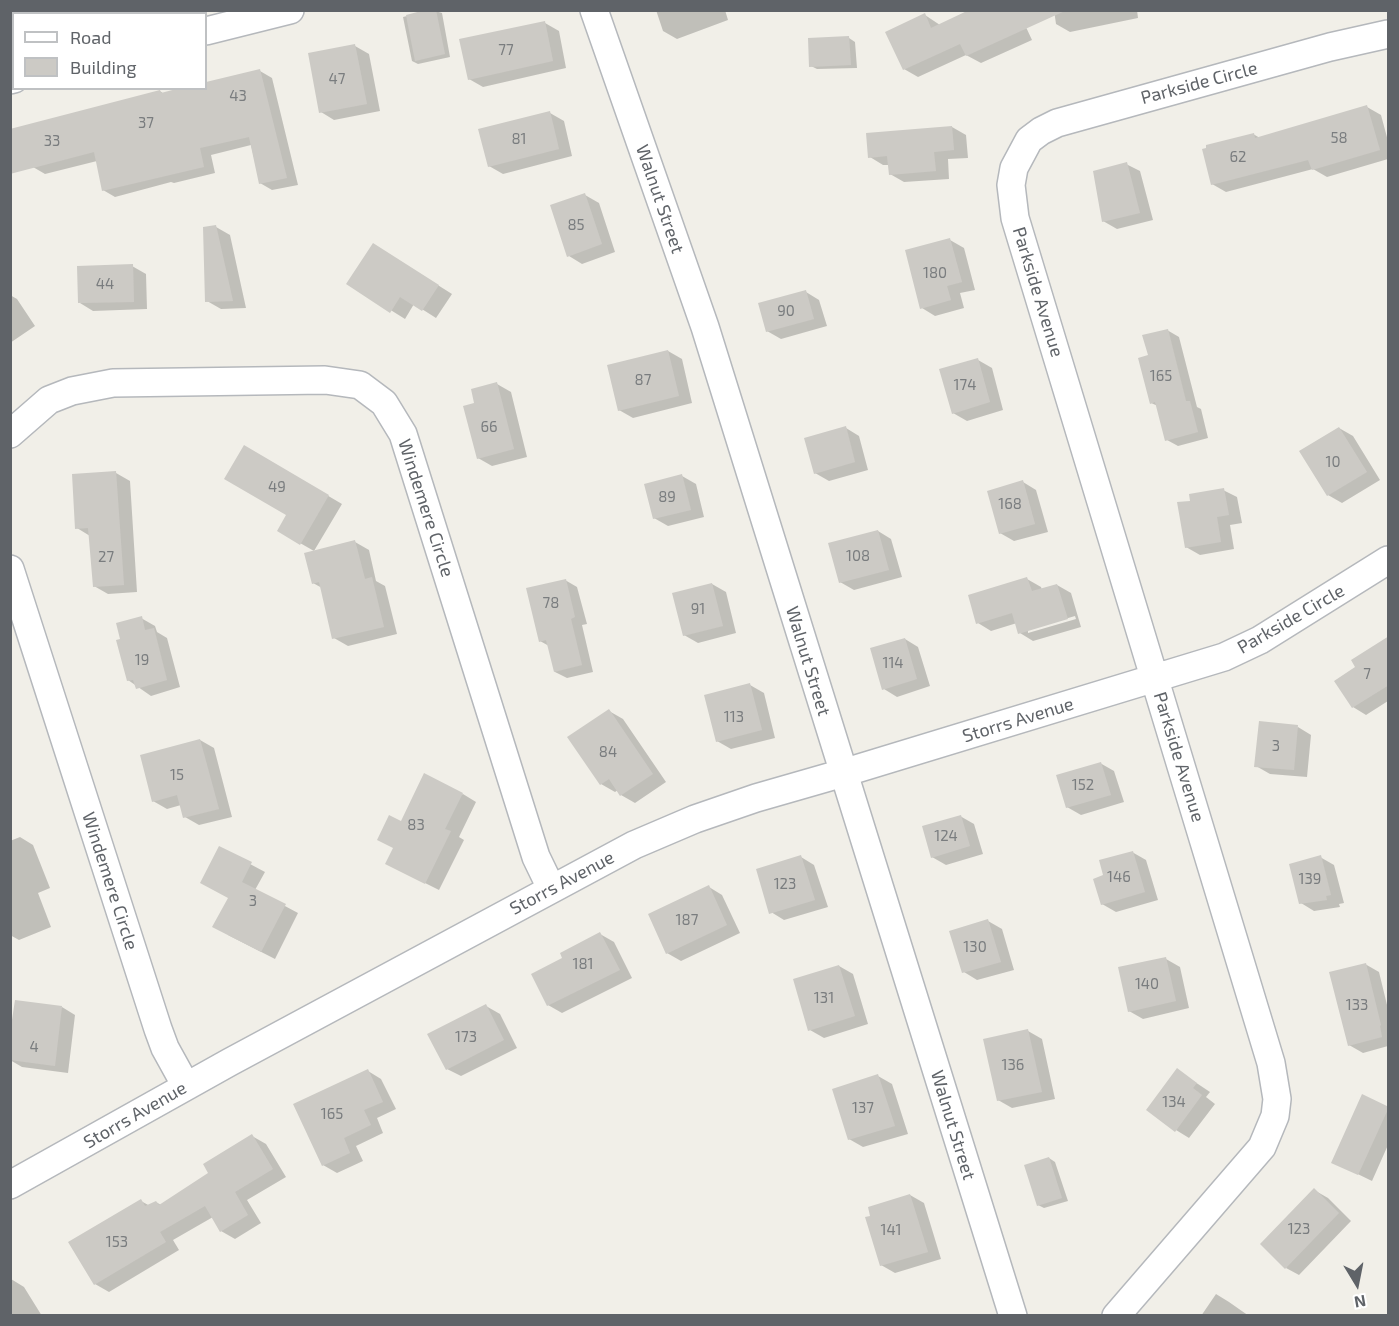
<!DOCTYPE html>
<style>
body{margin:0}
#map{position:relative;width:1399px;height:1326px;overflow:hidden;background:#f1efe8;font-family:"Exo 2",sans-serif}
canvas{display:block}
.frame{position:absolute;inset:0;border:12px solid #5f6368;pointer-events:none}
.legend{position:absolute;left:12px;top:12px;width:195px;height:78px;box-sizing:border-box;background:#fff;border:2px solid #bfc1c3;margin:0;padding:8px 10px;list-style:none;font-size:18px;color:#5f6368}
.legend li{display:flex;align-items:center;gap:12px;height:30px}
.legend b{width:30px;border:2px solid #bfc1c3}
.north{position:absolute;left:1327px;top:1254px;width:60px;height:60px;-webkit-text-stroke:4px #fff;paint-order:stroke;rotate:170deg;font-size:16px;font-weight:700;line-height:24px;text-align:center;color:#5f6368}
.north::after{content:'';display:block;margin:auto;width:21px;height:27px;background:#5f6368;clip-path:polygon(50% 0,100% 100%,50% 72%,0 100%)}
</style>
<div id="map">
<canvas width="1399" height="1326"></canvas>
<div class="frame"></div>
<ul class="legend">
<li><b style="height:8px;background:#fff"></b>Road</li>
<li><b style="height:16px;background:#cccac5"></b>Building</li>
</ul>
<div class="north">N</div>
</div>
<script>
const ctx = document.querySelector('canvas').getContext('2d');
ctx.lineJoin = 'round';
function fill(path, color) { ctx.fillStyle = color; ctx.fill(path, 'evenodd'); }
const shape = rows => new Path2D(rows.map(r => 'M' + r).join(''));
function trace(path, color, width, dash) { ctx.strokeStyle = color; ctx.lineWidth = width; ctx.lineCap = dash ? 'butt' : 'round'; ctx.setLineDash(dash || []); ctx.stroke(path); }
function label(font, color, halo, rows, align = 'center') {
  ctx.font = font + ' "Exo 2",sans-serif'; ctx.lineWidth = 6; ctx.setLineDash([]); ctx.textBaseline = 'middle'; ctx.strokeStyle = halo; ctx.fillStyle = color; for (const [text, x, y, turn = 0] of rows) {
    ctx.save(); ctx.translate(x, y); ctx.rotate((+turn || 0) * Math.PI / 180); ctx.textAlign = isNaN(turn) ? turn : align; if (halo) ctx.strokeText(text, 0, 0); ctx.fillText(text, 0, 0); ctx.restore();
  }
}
const shadow = shape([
 [10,10,45,10,45,14,14,14,14,27,10,28],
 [432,10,442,13,450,57,418,64,412,61,403,17],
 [656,10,725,10,728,20,677,39,663,31],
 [1018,10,1032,40,981,63,966,55,918,77,904,69,925,15,940,25],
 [1054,10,1137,10,1138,18,1070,32,1056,24],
 [545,23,559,31,566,68,483,87,469,79],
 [849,38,855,42,857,68,817,69,811,66],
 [355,46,369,54,380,111,334,120,321,112],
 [260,71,272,78,298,185,272,190,260,183,251,145,211,155,215,173,174,183,171,182,115,197,103,190,97,161,45,174,33,167,160,91,164,94,206,88,206,84],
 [1367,107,1381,115,1388,141,1388,159,1327,177,1313,169,1226,192,1212,184,1253,134,1260,138],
 [550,113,564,121,572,156,503,174,489,166],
 [952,127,966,135,968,158,948,159,949,179,904,182,890,174,889,165,883,165,870,157],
 [1126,164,1140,171,1153,220,1117,229,1103,221],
 [585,195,599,203,615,252,582,264,569,256],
 [216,227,230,235,246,308,221,309,207,301],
 [950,240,964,248,975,290,960,293,964,308,935,316,922,308],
 [387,253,452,294,436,318,414,304,405,319,349,284],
 [132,266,146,274,147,309,93,311,80,303],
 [806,292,819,300,827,326,781,339,767,331],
 [10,295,17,299,35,326,10,343],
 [1167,330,1179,337,1197,407,1201,409,1208,438,1178,446,1167,440,1158,406,1151,403,1149,356],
 [668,351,682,359,692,403,633,418,619,410],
 [978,360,992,368,1003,410,967,421,953,413],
 [497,384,511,392,527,457,492,466,478,458,476,404],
 [846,428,859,436,868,470,829,481,815,473],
 [1339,428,1353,436,1380,480,1342,503,1328,495],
 [245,447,342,504,314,551,279,531,288,514],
 [116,473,130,481,137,592,108,594,94,586,90,536,77,528],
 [682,476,696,484,704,517,668,526,654,518],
 [1023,482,1036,490,1048,532,1014,541,1000,533],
 [1223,490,1237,497,1242,523,1230,525,1234,549,1200,555,1186,547,1192,502],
 [878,531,891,539,902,577,854,590,840,582],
 [355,542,369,550,376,581,385,586,397,634,348,646,334,638,322,588,313,583],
 [1027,579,1041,587,1042,590,1057,585,1071,593,1081,627,1033,641,1020,633,1017,623,991,631,978,623],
 [1075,616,1076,619,1028,633,1028,630],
 [565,580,577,587,587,624,582,625,593,672,567,678,555,672,549,646,540,641],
 [712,584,726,592,736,633,698,643,684,635],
 [141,618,155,626,157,632,167,638,180,687,151,696,128,680,121,640],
 [1388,638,1388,701,1366,715,1353,707,1357,668],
 [905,639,918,647,930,686,897,697,884,689],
 [750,685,764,693,775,738,731,749,717,741],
 [609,711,623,719,666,782,635,803,621,795,618,790,615,792,601,784],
 [1298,727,1311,735,1307,777,1270,774,1256,766],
 [200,740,214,748,232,817,199,825,185,817,181,805,167,809,153,801],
 [1100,763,1114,771,1124,802,1081,815,1067,807],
 [463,794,476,802,459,837,464,840,439,890,401,871,395,848,402,823],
 [960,816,974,824,983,854,946,865,932,857],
 [20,837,33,845,50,888,38,893,51,927,19,940,10,935,10,841],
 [220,848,265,872,255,890,298,913,275,959,228,935,229,898],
 [1132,852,1146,860,1158,900,1116,912,1102,904,1105,876],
 [801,857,814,865,828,907,784,920,771,912],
 [1320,857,1334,865,1344,903,1339,904,1340,907,1314,911,1301,903],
 [709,887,722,895,740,933,681,961,667,953],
 [988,921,1002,929,1014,970,977,980,964,972],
 [600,934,614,942,632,978,562,1013,548,1005,564,959],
 [1166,959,1180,967,1189,1008,1143,1019,1129,1011],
 [1365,964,1379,972,1388,1009,1388,1046,1363,1053,1349,1045],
 [839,966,853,974,868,1024,824,1038,810,1030],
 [486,1006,500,1014,517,1048,461,1076,447,1069],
 [62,1007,75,1015,68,1073,22,1067,10,1060],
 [1028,1031,1042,1039,1055,1099,1012,1108,998,1100],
 [1177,1070,1210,1092,1206,1097,1215,1104,1189,1138,1176,1130],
 [368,1071,381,1079,396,1109,377,1118,383,1133,356,1146,363,1161,337,1173,323,1165],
 [878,1076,892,1084,908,1134,863,1147,849,1139],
 [1362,1096,1388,1109,1388,1145,1372,1181,1333,1162],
 [252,1136,266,1144,286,1177,247,1200,261,1223,235,1239,221,1231,213,1217,173,1240,179,1250,109,1292,95,1284,141,1201,150,1206,156,1202,161,1205,210,1174],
 [1049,1158,1055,1162,1068,1201,1044,1208,1038,1205],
 [1314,1190,1328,1198,1351,1221,1299,1275,1286,1268],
 [910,1195,924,1203,941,1259,895,1273,881,1265],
 [11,1279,24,1287,42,1316,10,1316],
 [1216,1294,1229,1302,1249,1316,1201,1316]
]);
const building = shape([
 [425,10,436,10,445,54,415,61,406,15],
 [969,10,1067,10,966,56,960,44,903,70,885,32,925,13,931,28],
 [545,21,553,61,468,80,459,39],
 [849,36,851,65,809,67,808,38],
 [355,44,367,104,319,113,308,53],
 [260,69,287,178,259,184,249,137,200,148,204,167,102,191,94,152,10,174,10,129,160,90,161,93,180,88,206,88,206,82],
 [1367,105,1380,150,1312,170,1308,160,1211,185,1202,149,1206,148,1206,145,1254,133,1255,138],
 [550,111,559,149,488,167,478,129],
 [952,126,954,150,934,152,936,171,889,175,887,156,868,158,866,133],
 [1127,162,1140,213,1102,222,1093,171],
 [585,193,602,244,567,257,550,205],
 [216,225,233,301,205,302,203,227],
 [950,238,962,282,947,286,951,300,920,309,905,250],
 [373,243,439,285,422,311,400,297,390,313,346,284],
 [133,264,134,302,78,303,77,266],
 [806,290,814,319,766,332,758,303],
 [1168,329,1186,401,1190,401,1198,432,1165,441,1155,402,1150,404,1138,358,1148,355,1142,335],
 [668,350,679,396,618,411,607,365],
 [978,358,990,402,952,414,939,369],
 [497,382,514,449,477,459,463,406,474,403,471,389],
 [846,426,855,462,814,474,804,438],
 [1339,427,1367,472,1327,496,1299,451],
 [244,445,329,495,300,545,277,531,286,515,224,479],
 [116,471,124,585,93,587,88,528,75,529,72,474],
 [682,474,691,510,653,519,644,484],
 [1023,480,1035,524,999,534,987,491],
 [1224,488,1229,515,1217,517,1221,542,1185,548,1177,502,1190,501,1189,494],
 [878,530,889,570,839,583,828,543],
 [355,540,365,579,372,577,384,627,332,639,319,582,312,584,304,553],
 [1027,577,1032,591,1057,584,1068,619,1018,634,1012,613,976,624,968,595],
 [566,579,575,617,571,619,582,665,554,672,546,640,539,642,526,588],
 [712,583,723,626,683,636,672,593],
 [142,616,145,630,154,628,167,680,136,689,133,680,127,681,116,640,120,639,116,623],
 [1389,636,1389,685,1352,708,1334,681,1355,667,1351,660],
 [905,638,917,679,882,690,870,648],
 [750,683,762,730,716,742,704,695],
 [609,709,653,774,620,796,609,779,600,785,567,737],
 [1259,721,1298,725,1294,770,1254,767],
 [200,739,219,809,183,818,177,795,152,802,140,755],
 [1101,762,1111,795,1066,808,1056,775],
 [424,773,463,793,445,829,451,831,425,884,385,864,393,848,377,840,389,815,401,821],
 [961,815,970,846,931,858,922,826],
 [219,846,252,862,242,882,286,904,261,952,212,927,228,898,200,883],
 [1133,851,1145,892,1101,905,1093,879,1103,875,1099,860],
 [801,855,815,900,769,914,756,869],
 [1321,855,1331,895,1326,896,1327,900,1299,904,1289,864],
 [709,885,727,925,666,954,648,914],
 [988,919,1001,962,962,973,949,931],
 [600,932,620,970,547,1006,531,974,562,958,560,953],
 [1166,957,1176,1001,1128,1012,1118,967],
 [1366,963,1381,1025,1380,1026,1382,1037,1348,1046,1329,972],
 [839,965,855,1016,808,1031,793,979],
 [15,1000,62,1006,55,1066,10,1060,10,1033],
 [486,1004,504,1040,446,1070,427,1034],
 [1028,1029,1042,1092,997,1101,983,1039],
 [1177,1068,1197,1083,1193,1088,1202,1095,1175,1132,1146,1110],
 [368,1069,383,1102,364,1110,371,1125,344,1138,350,1153,322,1166,293,1104],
 [878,1074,895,1126,848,1140,832,1089],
 [1362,1094,1389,1107,1358,1175,1331,1163],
 [252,1134,273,1169,235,1192,248,1215,220,1232,205,1206,160,1232,166,1242,94,1285,68,1242,141,1199,145,1206,156,1201,159,1205,208,1173,203,1164],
 [1049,1157,1062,1198,1037,1206,1024,1165],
 [1314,1188,1339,1213,1285,1269,1260,1244],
 [910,1194,928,1252,880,1266,865,1217,870,1216,868,1207]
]);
const minor = shape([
 [594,10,705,327,1013,1316],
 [206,31,290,10],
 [10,80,14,79],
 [10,434,49,400,72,391,113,383,325,380,360,385,384,403,403,434,536,857,551,888],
 [10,569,158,1029,165,1048,186,1086],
 [10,1185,230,1062,634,845,695,819,756,798,843,773,1224,657,1260,640,1388,560],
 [1116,1316,1262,1147,1275,1116,1277,1099,1271,1063,1015,218,1011,185,1014,168,1029,140,1041,131,1057,123,1330,47,1388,34]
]);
const numberNames = [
 ["77",506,50],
 ["47",337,79],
 ["43",238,96],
 ["37",146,123],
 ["58",1339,138],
 ["81",519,139],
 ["33",52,141],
 ["62",1238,157],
 ["85",576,225],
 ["180",935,273],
 ["44",105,284],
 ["90",786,311],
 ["165",1161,376],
 ["87",643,380],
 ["174",965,385],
 ["66",489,427],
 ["10",1333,462],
 ["49",277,487],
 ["89",667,497],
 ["168",1010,504],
 ["108",858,556],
 ["27",106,557],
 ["78",551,603],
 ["91",698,609],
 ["19",142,660],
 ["114",893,663],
 ["7",1367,674],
 ["113",734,717],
 ["3",1276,746],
 ["84",608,752],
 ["15",177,775],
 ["152",1083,785],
 ["83",416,825],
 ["124",946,836],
 ["146",1119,877],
 ["139",1310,879],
 ["123",785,884],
 ["3",253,901],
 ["187",687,920],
 ["130",975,947],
 ["181",583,964],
 ["140",1147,984],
 ["131",824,998],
 ["133",1357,1005],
 ["173",466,1037],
 ["4",34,1047],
 ["136",1013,1065],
 ["134",1174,1102],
 ["137",863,1108],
 ["165",332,1114],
 ["123",1299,1229],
 ["141",891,1230],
 ["153",117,1242]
];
const streetNames = [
 ["Parkside Circle",1199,83,-15],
 ["Walnut Street",660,199,71],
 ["Parkside Avenue",1038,292,73],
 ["Windemere Circle",426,508,72],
 ["Parkside Circle",1291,619,-30],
 ["Walnut Street",808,661,73],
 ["Storrs Avenue",1018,720,-17],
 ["Parkside Avenue",1179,757,73],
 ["Windemere Circle",110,881,72],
 ["Storrs Avenue",562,883,-28],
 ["Storrs Avenue",135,1115,-30],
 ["Walnut Street",953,1125,73]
];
fill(shadow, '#0003');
fill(building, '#cccac5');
trace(minor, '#b5b8bc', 30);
trace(minor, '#fff', 27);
label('15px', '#7a7d7f', null, numberNames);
label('18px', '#5f6368', '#fff', streetNames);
</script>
